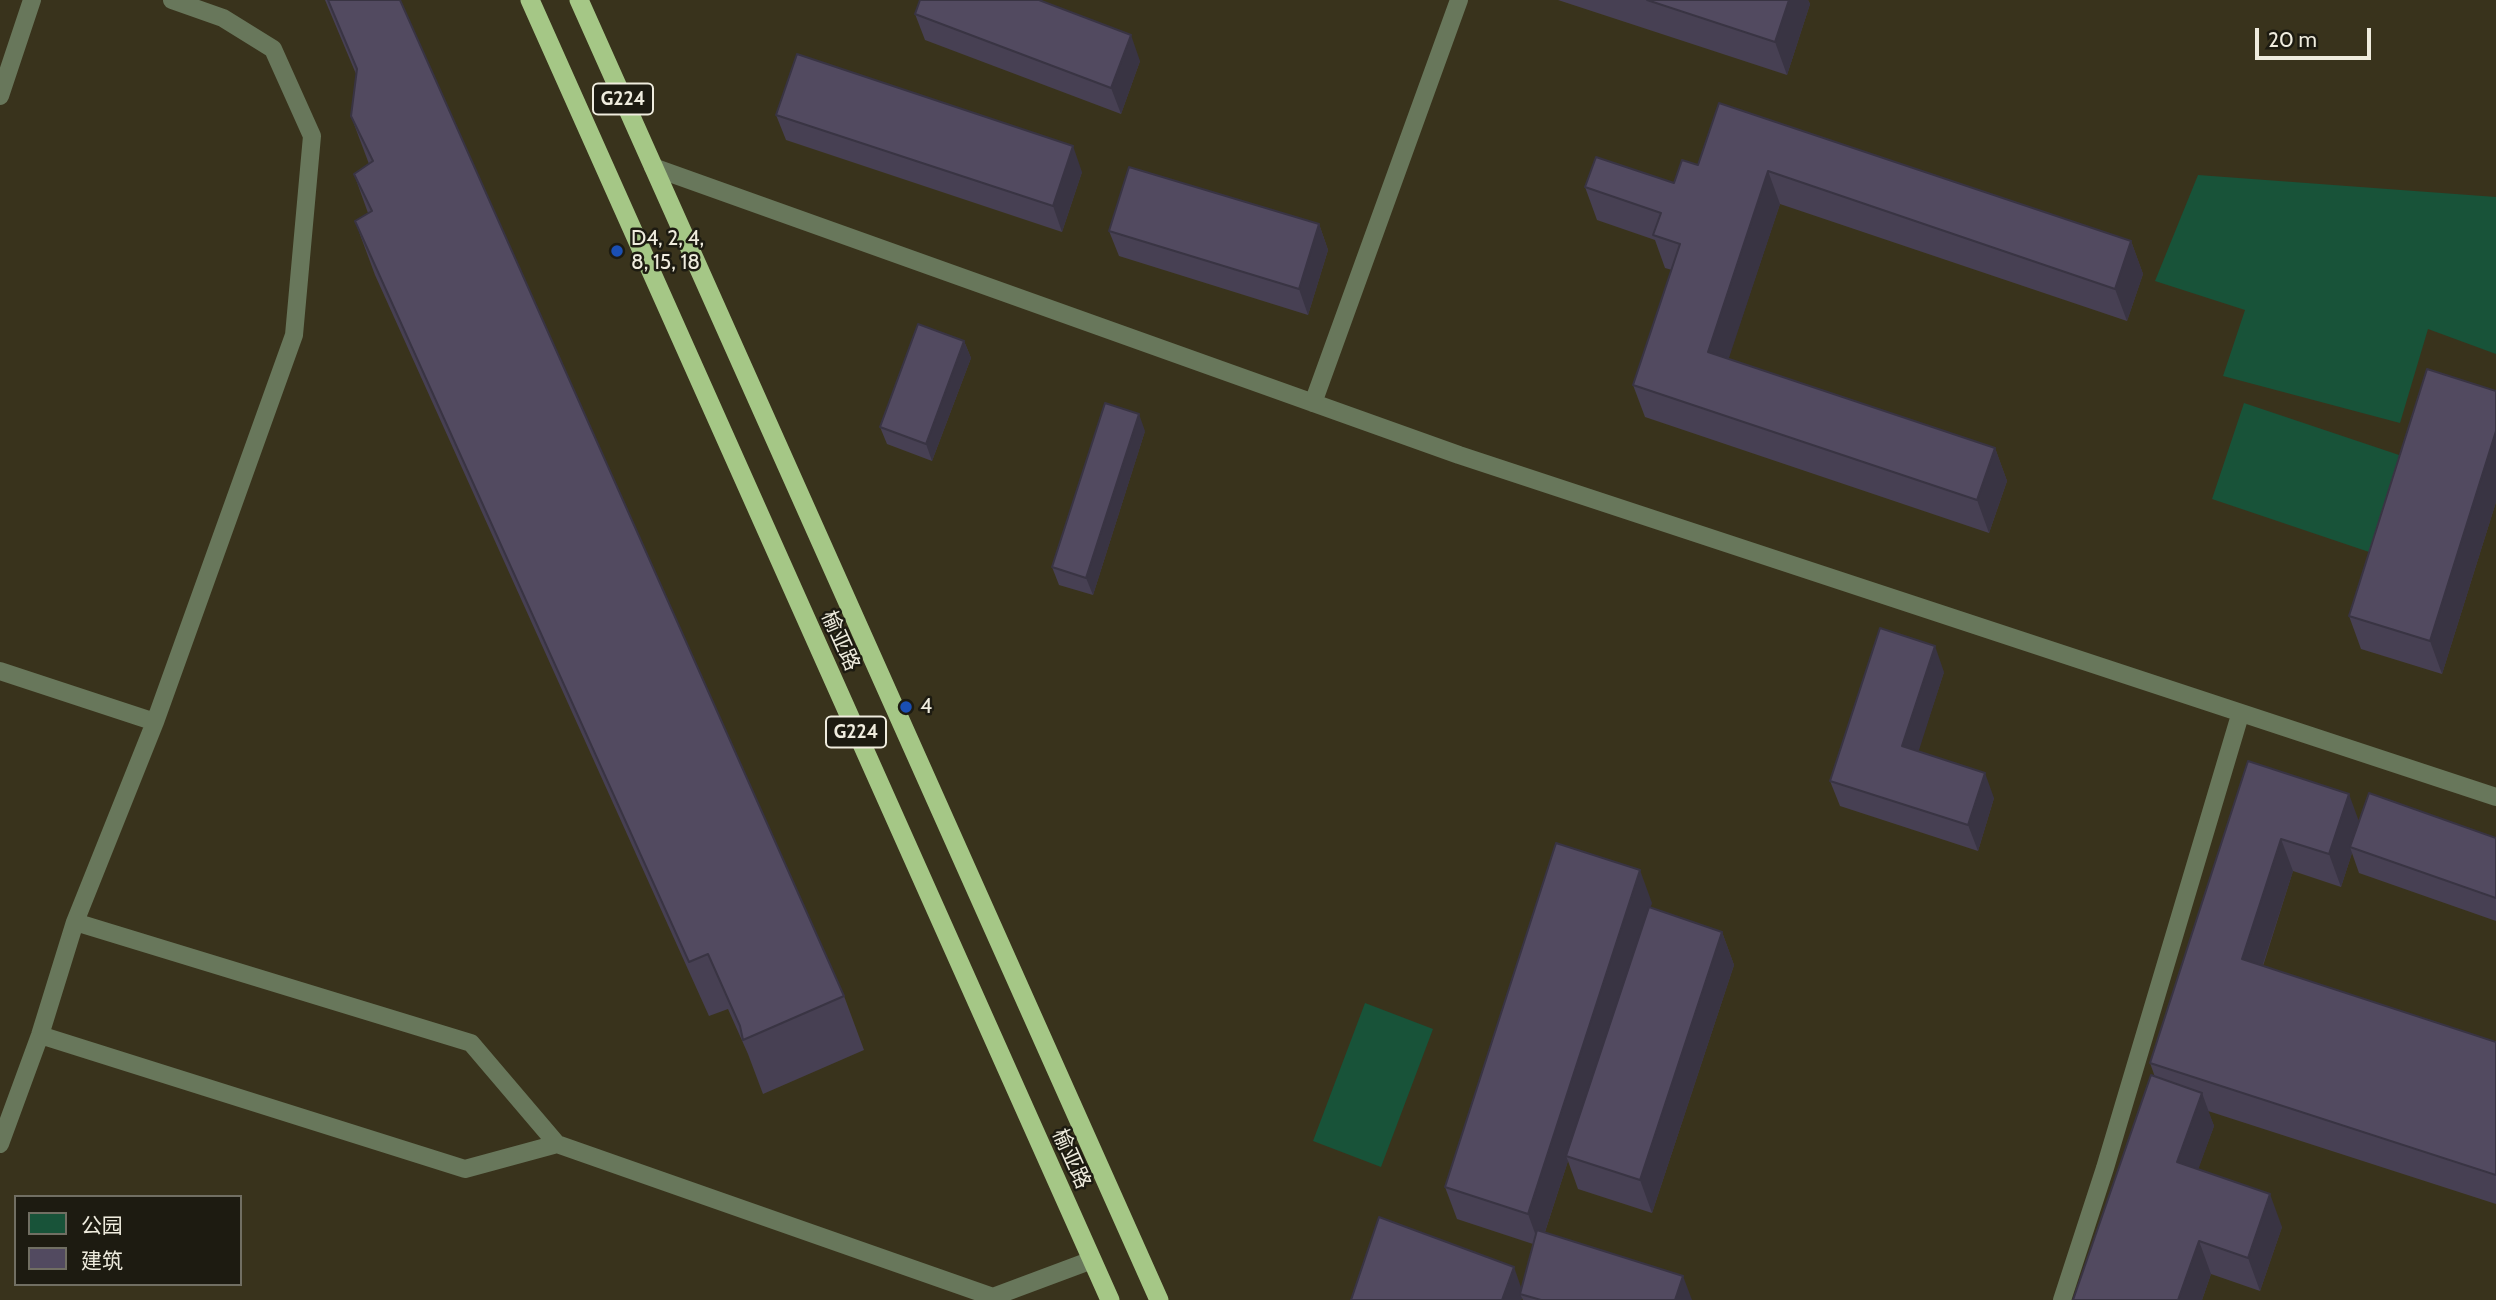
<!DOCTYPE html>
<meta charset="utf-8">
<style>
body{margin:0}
#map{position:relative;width:2496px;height:1300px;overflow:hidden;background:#39331c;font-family:Cabin,"Noto Sans SC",sans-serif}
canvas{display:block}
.legend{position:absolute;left:14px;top:1195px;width:228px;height:91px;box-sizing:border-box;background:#1d1b11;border:2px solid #716f63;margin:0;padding:9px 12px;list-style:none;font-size:21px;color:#efecde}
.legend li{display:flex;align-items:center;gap:14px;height:35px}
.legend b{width:35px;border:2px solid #716f63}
.scale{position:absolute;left:2255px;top:28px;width:116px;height:32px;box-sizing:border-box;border:4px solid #efecde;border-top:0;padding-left:9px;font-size:21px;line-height:24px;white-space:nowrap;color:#efecde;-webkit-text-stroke:5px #1d1b11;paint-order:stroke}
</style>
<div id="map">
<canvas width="2496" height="1300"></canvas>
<ul class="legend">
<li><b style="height:19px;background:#185339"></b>公园</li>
<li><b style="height:19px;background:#524a60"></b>建筑</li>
</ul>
<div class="scale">20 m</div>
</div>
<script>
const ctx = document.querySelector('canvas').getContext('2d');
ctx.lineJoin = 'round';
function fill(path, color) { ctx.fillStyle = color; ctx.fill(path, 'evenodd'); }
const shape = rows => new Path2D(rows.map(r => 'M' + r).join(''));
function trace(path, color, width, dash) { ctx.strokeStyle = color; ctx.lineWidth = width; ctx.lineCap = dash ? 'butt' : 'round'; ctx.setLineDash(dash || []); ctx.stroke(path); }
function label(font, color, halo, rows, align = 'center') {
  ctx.font = font + ' Cabin,"Noto Sans SC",sans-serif'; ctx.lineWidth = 5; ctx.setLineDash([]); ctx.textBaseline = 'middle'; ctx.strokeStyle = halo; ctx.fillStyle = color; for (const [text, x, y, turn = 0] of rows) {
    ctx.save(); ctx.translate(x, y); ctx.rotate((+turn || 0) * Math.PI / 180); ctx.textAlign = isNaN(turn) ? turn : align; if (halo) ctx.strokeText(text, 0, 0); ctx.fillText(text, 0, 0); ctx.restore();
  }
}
const green = shape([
 [2198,175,2496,197,2496,354,2428,329,2400,423,2223,376,2245,310,2155,281],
 [2244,403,2414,460,2381,556,2212,499],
 [1365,1003,1433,1029,1381,1167,1313,1141]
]);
const service = shape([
 [0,96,32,0],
 [653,167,1459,455,2496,797],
 [1313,403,1459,0],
 [0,671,155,722],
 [75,922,471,1043,557,1144,993,1297,1092,1260],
 [40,1035,465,1169,557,1144],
 [0,1144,40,1035,75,922,155,722,294,335,312,136,273,49,223,18,172,0],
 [2062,1300,2105,1168,2240,715]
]);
const trunk = shape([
 [530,0,1110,1300],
 [579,0,1159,1300]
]);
const wall = shape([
 [325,0,400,0,844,996,864,1050,763,1094,748,1054,728,1009,709,1016,375,275,355,221,368,213,354,174,369,164,351,116,356,74],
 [1558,0,1808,0,1810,4,1787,75],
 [915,14,1140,61,1121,114,925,40],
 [1719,103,2131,241,2143,274,2127,321,1780,204,1728,359,1995,448,2007,481,1989,533,1645,417,1633,385,1672,270,1665,268,1655,240,1597,220,1585,187,1674,183,1698,165],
 [776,115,1082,172,1062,232,786,140],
 [1319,224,1328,250,1308,315,1119,256,1109,231],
 [964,341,971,358,932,461,887,444,880,427],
 [2496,391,2496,502,2442,674,2361,649,2349,616],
 [1145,431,1093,595,1059,585,1052,567],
 [1944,672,1918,751,1994,798,1978,851,1840,806,1830,781],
 [2248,761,2359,821,2496,838,2496,921,2359,873,2352,853,2341,887,2293,871,2263,966,2496,1042,2496,1204,2208,1111,2214,1126,2198,1169,2282,1227,2260,1291,2211,1274,2202,1300,2155,1077,2150,1063],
 [1652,903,1650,907,1722,932,1734,965,1652,1213,1578,1189,1568,1161,1545,1232,1692,1300,1523,1300,1522,1298,1521,1300,1351,1300,1522,1289,1533,1244,1457,1219,1445,1187]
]);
const shadedWall = shape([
 [1789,0,1808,0,1810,4,1787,75,1775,42],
 [1131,35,1140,61,1121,114,1111,88],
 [1073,146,1082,172,1062,232,1053,206],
 [1768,171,1780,204,1720,385,1708,352],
 [1319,224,1328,250,1308,315,1299,289],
 [2131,241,2143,274,2127,321,2115,289],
 [964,341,971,358,932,461,926,444],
 [1139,414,1145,431,1093,595,1086,578],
 [2496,431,2496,502,2442,674,2430,641],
 [1995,448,2007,481,1989,533,1977,500],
 [1935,646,1944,672,1912,772,1902,746],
 [1985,773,1994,798,1978,851,1968,825],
 [2349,794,2361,827,2350,847,2352,853,2341,887,2329,854],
 [2281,839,2293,871,2254,992,2242,959],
 [1640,870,1652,903,1569,1157,1566,1156,1568,1161,1540,1247,1528,1214],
 [1722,932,1734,965,1652,1213,1640,1180],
 [2202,1093,2214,1126,2189,1195,2177,1162],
 [2270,1194,2282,1227,2260,1291,2248,1258],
 [2199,1241,2211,1274,2202,1300,2178,1300],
 [1514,1267,1523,1293,1520,1294,1522,1298,1521,1300,1502,1300],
 [1683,1276,1692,1300,1675,1300]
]);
const building = shape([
 [328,0,400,0,844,996,743,1040,740,1026,708,954,689,962,355,221,372,211,354,174,373,161,351,116,357,69,328,0],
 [920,0,1039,0,1131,35,1111,88,915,14,920,0],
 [1647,0,1789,0,1775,42,1647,0],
 [797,54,1073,146,1053,206,776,115,797,54],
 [1719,103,2131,241,2115,289,1768,171,1708,352,1995,448,1977,500,1633,385,1680,244,1653,235,1661,213,1585,187,1596,157,1674,183,1682,160,1698,165,1719,103],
 [1129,167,1319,224,1299,289,1109,231,1129,167],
 [918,324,964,341,926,444,880,427,918,324],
 [2427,369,2496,391,2496,431,2430,641,2349,616,2427,369],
 [1105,403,1139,414,1086,578,1052,567,1105,403],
 [1880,628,1935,646,1902,746,1985,773,1968,825,1830,781,1880,628],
 [2248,761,2349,794,2329,854,2281,839,2242,959,2496,1042,2496,1175,2150,1063,2248,761],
 [2369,793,2496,838,2496,898,2350,847,2369,793],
 [1556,843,1640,870,1528,1214,1445,1187,1556,843],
 [1649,907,1722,932,1640,1180,1566,1156,1649,907],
 [2151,1075,2202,1093,2177,1162,2270,1194,2248,1258,2199,1241,2178,1300,2073,1300,2151,1075],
 [1379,1217,1514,1267,1502,1300,1351,1300,1379,1217],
 [1537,1230,1683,1276,1675,1300,1541,1300,1520,1294,1537,1230]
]);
const markers = [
 [617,251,7,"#1a4fb4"],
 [906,707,7,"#1a4fb4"]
];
const shields = [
 [623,99,60],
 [856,732,60]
];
const shieldNames = [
 ["G224",623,99],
 ["G224",856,732]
];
const poiNames = [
 ["D4, 2, 4,",631,239],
 ["8, 15, 18",631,263],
 ["4",920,707]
];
const streetNames = [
 ["榆亚路",840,641,66],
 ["榆亚路",1071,1159,66]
];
fill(green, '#185339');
trace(service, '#68775b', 18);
trace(trunk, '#a5c786', 19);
fill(wall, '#474053');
fill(shadedWall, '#393443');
fill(building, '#524a60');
trace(building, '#393443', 2);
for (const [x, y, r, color] of markers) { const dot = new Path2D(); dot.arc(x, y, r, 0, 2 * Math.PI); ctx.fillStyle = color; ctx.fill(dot); trace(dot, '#1d1b11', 2.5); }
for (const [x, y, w] of shields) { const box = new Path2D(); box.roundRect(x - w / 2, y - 15.5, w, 31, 5); ctx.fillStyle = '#1d1b11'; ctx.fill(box); trace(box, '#efecde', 2); }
label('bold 19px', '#efecde', null, shieldNames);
label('21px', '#efecde', '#1d1b11', poiNames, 'left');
label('21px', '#efecde', '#1d1b11', streetNames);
</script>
